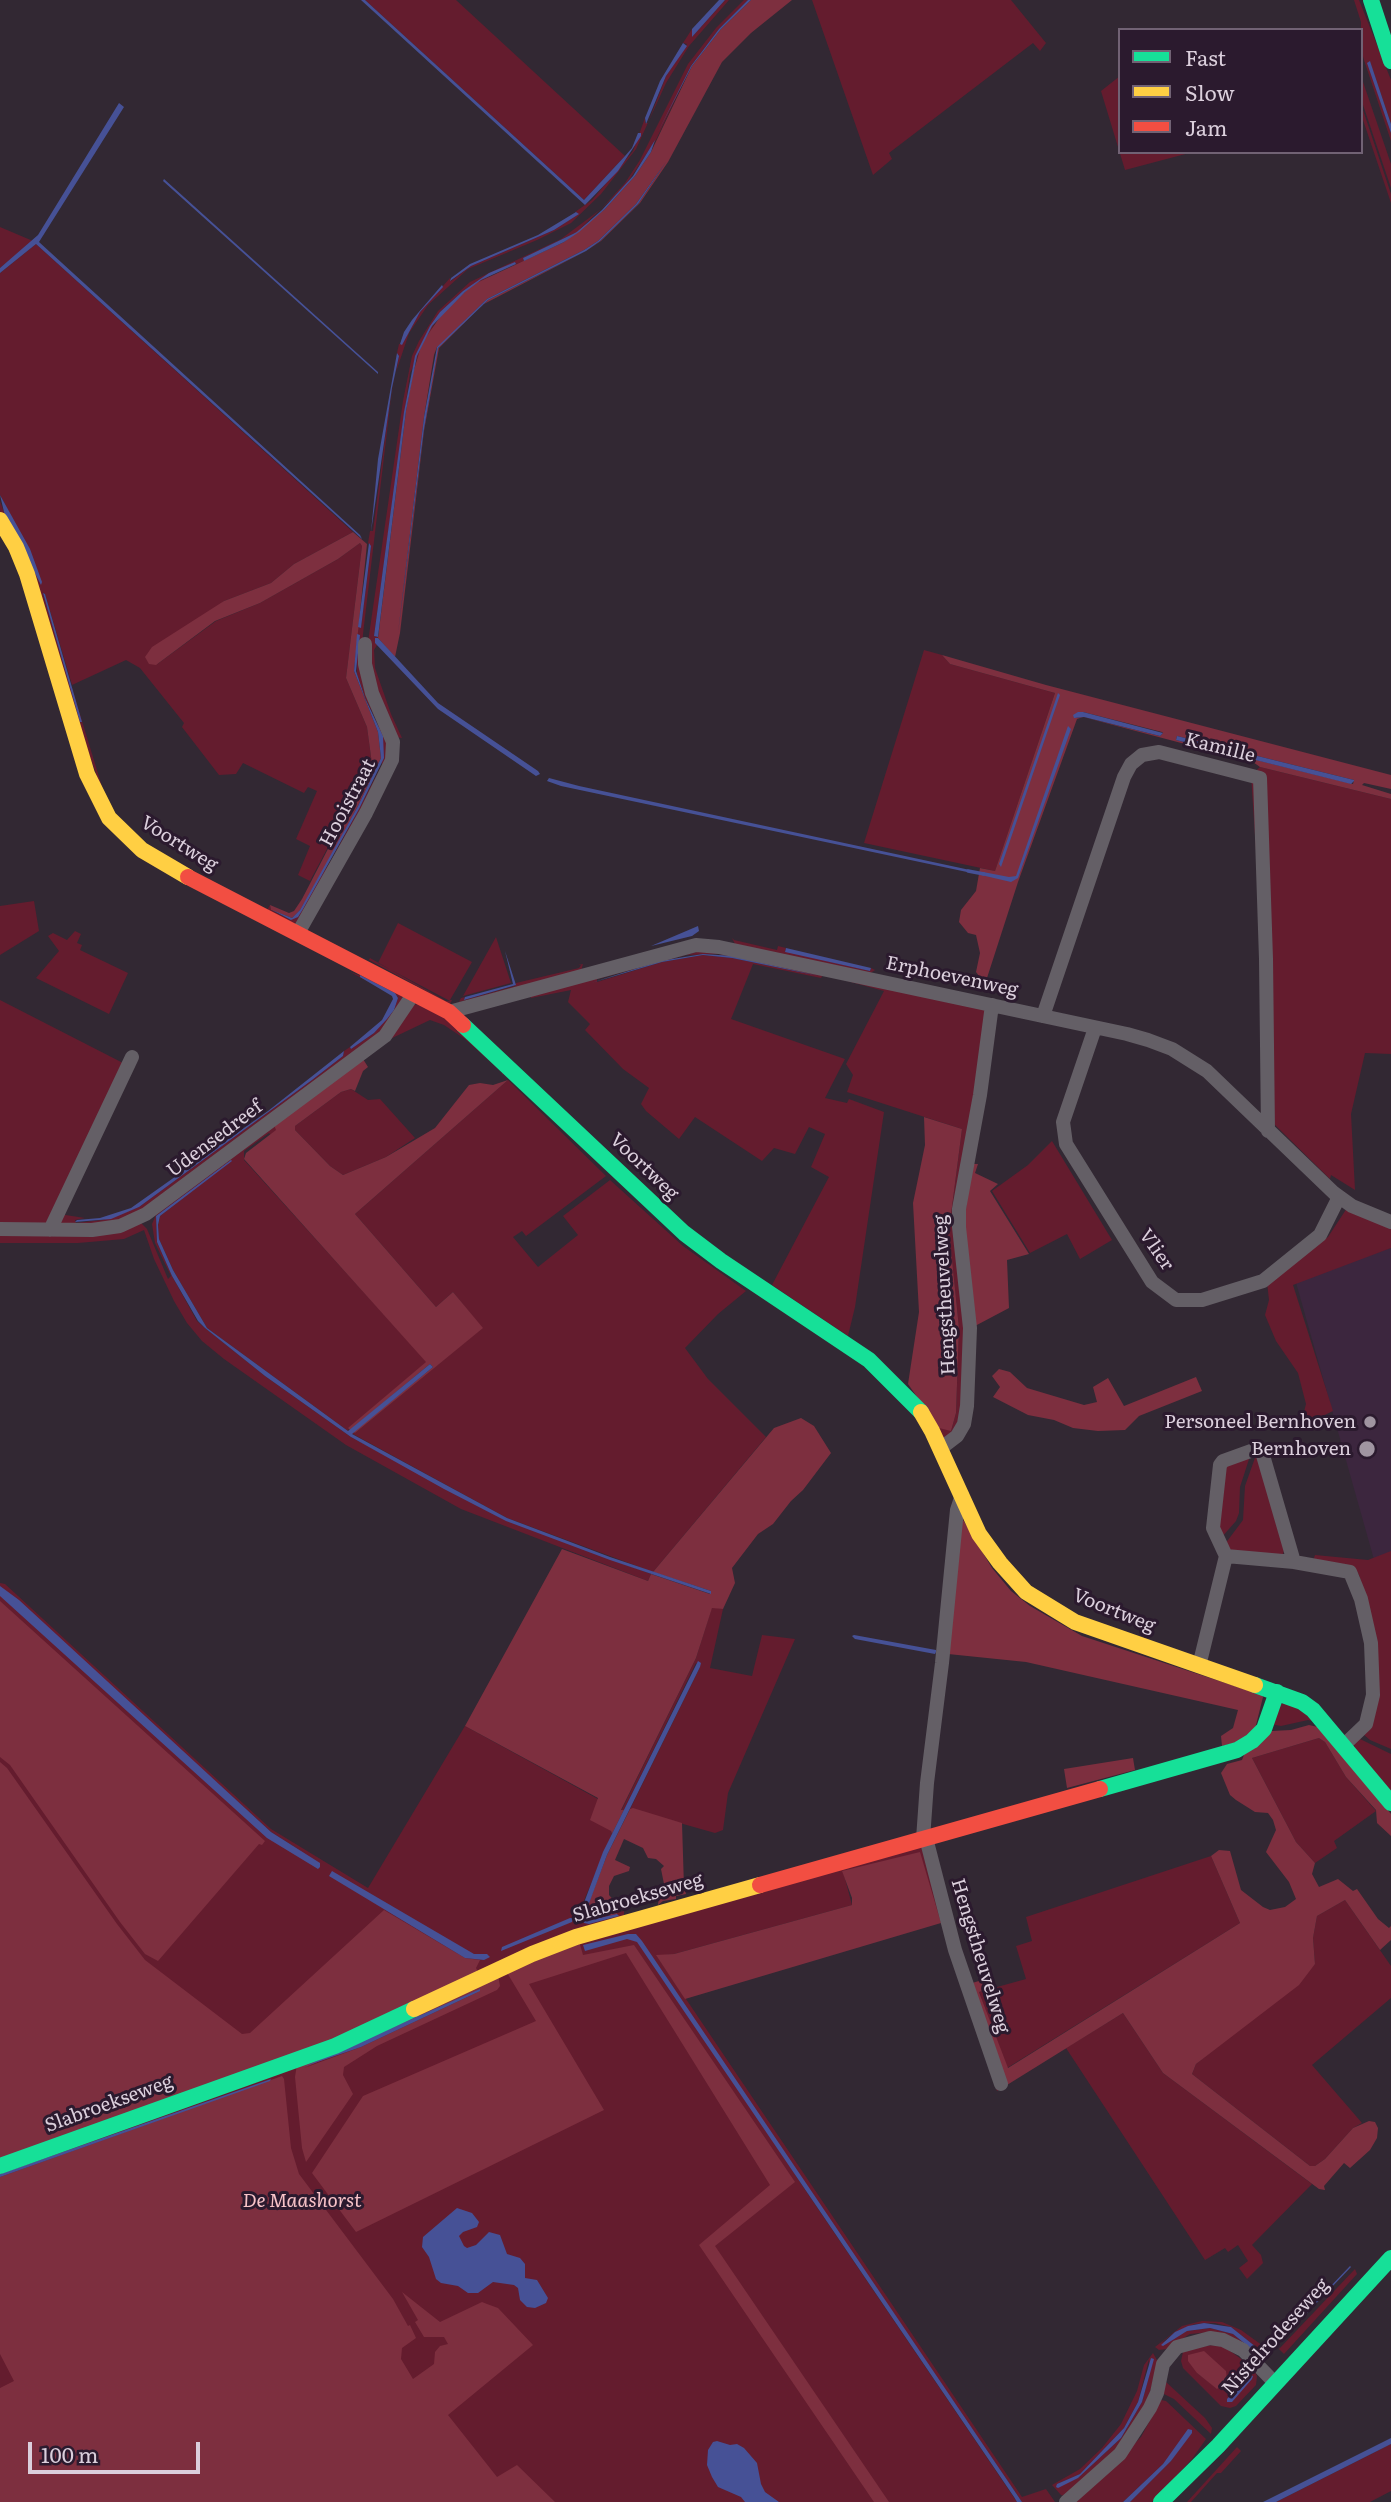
<!DOCTYPE html>
<style>
body{margin:0}
#map{position:relative;width:1391px;height:2502px;overflow:hidden;background:#322833;font-family:Literata,serif}
canvas{display:block}
.legend{position:absolute;left:1118px;top:28px;width:245px;height:126px;box-sizing:border-box;background:#2b1a2e;border:2px solid #716274;margin:0;padding:9px 12px;list-style:none;font-size:21px;color:#dbcfdc}
.legend li{display:flex;align-items:center;gap:14px;height:35px}
.legend b{width:35px;border:2px solid #716274}
.scale{position:absolute;left:28px;top:2442px;width:172px;height:32px;box-sizing:border-box;border:4px solid #dbcfdc;border-top:0;padding-left:9px;font-size:21px;line-height:24px;white-space:nowrap;color:#dbcfdc;-webkit-text-stroke:5px #2b1a2e;paint-order:stroke}
</style>
<div id="map">
<canvas width="1391" height="2502"></canvas>
<ul class="legend">
<li><b style="height:9px;background:#16e098"></b>Fast</li>
<li><b style="height:9px;background:#ffcf43"></b>Slow</li>
<li><b style="height:9px;background:#f24e42"></b>Jam</li>
</ul>
<div class="scale">100 m</div>
</div>
<script>
const ctx = document.querySelector('canvas').getContext('2d');
ctx.lineJoin = 'round';
function fill(path, color) { ctx.fillStyle = color; ctx.fill(path, 'evenodd'); }
const shape = rows => new Path2D(rows.map(r => 'M' + r).join(''));
function trace(path, color, width, dash) { ctx.strokeStyle = color; ctx.lineWidth = width; ctx.lineCap = dash ? 'butt' : 'round'; ctx.setLineDash(dash || []); ctx.stroke(path); }
function label(font, color, halo, rows, align = 'center') {
  ctx.font = font + ' Literata,serif'; ctx.lineWidth = 6; ctx.setLineDash([]); ctx.textBaseline = 'middle'; ctx.strokeStyle = halo; ctx.fillStyle = color; for (const [text, x, y, turn = 0] of rows) {
    ctx.save(); ctx.translate(x, y); ctx.rotate((+turn || 0) * Math.PI / 180); ctx.textAlign = isNaN(turn) ? turn : align; if (halo) ctx.strokeText(text, 0, 0); ctx.fillText(text, 0, 0); ctx.restore();
  }
}
const built = shape([
 [1391,1248,1391,1620,1295,1279]
]);
const green = shape([
 [365,0,456,0,625,156,584,200],
 [725,0,729,0,689,46,666,83,636,149,601,194,571,223,537,240,468,269,428,305,409,333,396,372,390,406,363,634,362,652,387,730,389,759,298,922,294,923,266,912,270,905,271,910,291,920,331,861,382,765,378,723,365,698,357,674,357,634,358,627,361,627,371,546,368,543,370,531,373,531,388,415,399,356,397,353,399,344,402,344,420,312,450,278,451,281,471,266,554,230,577,215,577,212,575,212,592,200,633,151,645,118,645,123,648,123,666,76,687,44,683,43,692,29,692,37],
 [744,0,748,0,719,29,691,66,656,140,625,186,577,232,523,258,524,261,516,264,515,262,463,291,440,312,410,373,374,636,378,637,375,643,377,645,374,650,375,668,391,714,402,738,395,737,374,693,368,642,403,401,412,356,419,341,438,311,470,282,561,239,601,209,625,183,640,160,688,64,716,28],
 [812,0,1011,0,1046,43,1040,51,1033,43,889,153,892,159,873,175],
 [1354,0,1359,0,1391,80,1391,124,1370,62,1368,62,1391,133,1391,141,1364,60,1361,49,1361,22],
 [1120,76,1120,152,1193,152,1125,170,1101,91],
 [1361,76,1391,164,1391,188,1361,99],
 [1361,104,1391,194,1391,203,1361,114],
 [0,227,33,241,0,268],
 [36,244,353,532,294,564,271,583,224,601,156,665,216,621,260,603,338,559,360,543,362,546,346,678,367,727,372,764,310,881,298,875,310,846,296,839,317,791,308,787,304,793,243,763,236,774,219,775,182,727,184,723,140,668,126,660,72,685,45,594,43,593,107,803,0,514,0,501,4,512,9,512,0,495,0,273],
 [924,650,942,655,950,664,1055,693,995,871,864,843],
 [1260,767,1391,799,1391,1054,1365,1053,1351,1114,1355,1190,1331,1175,1330,1179,1274,1124,1251,775],
 [34,901,39,931,0,955,0,906],
 [398,923,472,962,450,1000,452,1000,450,1004,369,960,370,958,446,1001,450,1001,378,963],
 [75,931,81,934,77,943,82,945,80,950,128,973,109,1014,36,978,59,951,48,936,53,933,67,940],
 [496,937,511,983,463,996],
 [732,938,734,940,777,950,778,946,786,948,785,951,870,971,871,968,875,970,869,974,735,944],
 [709,949,823,975,821,978,753,964,731,1019,845,1059,825,1098,847,1103,849,1099,884,1112,855,1307,848,1336,772,1285,829,1177,811,1167,825,1134,809,1127,795,1154,774,1148,762,1161,695,1117,679,1139,646,1111,641,1104,649,1088,623,1069,585,1030,590,1024,568,1002,571,990,531,998,530,994],
 [719,954,819,976,732,958,703,955,662,962,597,982,597,979,686,955],
 [583,964,581,971,459,1002,461,998,465,997,464,1000,515,986,516,983,579,968,581,965,578,965],
 [350,972,398,989,403,1000,390,1025,152,1206,119,1222,61,1228,59,1214,85,1218,75,1220,76,1223,103,1220,139,1207,312,1080,343,1056,344,1051,350,1047,351,1049,374,1033,394,1010,398,997],
 [840,979,982,1007,987,1013,968,1147,964,1408,958,1428,944,1438,926,1414,951,1431,956,1413,959,1328,949,1230,962,1129,847,1092,853,1075,846,1064,884,991],
 [0,1000,123,1063,45,1227,0,1226],
 [424,1003,448,1017,469,1036,505,1070,502,1075,502,1072,465,1039,444,1025,430,1020,388,1040,274,1125,277,1130,271,1135,269,1133,244,1151,244,1160,427,1362,349,1428,348,1431,207,1328,173,1270,159,1239,158,1226,160,1216,232,1160,156,1216,157,1242,172,1276,197,1321,205,1328,265,1376,351,1437,506,1520,651,1574,648,1581,461,1509,346,1445,224,1359,202,1341,187,1323,174,1301,154,1259,144,1230,124,1239,78,1243,0,1243,0,1232,103,1234,139,1221,147,1229,168,1279,171,1276,155,1243,152,1224,158,1210,364,1056,389,1037,413,1005],
 [508,1080,606,1176,526,1236,522,1231,513,1237,538,1267,578,1235,563,1216,610,1180,683,1246,746,1291,718,1314,685,1348,708,1379,766,1437,653,1572,507,1518,351,1433,355,1433,482,1328,453,1292,436,1307,355,1214],
 [351,1089,368,1100,380,1099,415,1138,386,1157,343,1175,330,1166,295,1130,295,1126,341,1092],
 [1052,1141,1112,1240,1080,1259,1067,1234,1030,1253,992,1191,1028,1165],
 [1347,1208,1391,1229,1391,1248,1293,1285,1333,1411,1300,1427,1306,1404,1298,1373,1276,1341,1265,1315,1269,1300,1267,1282,1328,1237],
 [1251,1453,1240,1487,1239,1513,1236,1521,1221,1538,1217,1530,1226,1465],
 [1256,1455,1285,1547,1283,1554,1276,1558,1231,1551,1225,1544,1243,1520,1245,1486],
 [1391,1551,1391,1749,1370,1740,1363,1734,1373,1631,1359,1575,1355,1569,1313,1561,1315,1555,1368,1560],
 [0,1583,5,1584,271,1829,368,1888,465,1726,598,1799,612,1834,580,1910,579,1919,624,1911,624,1916,920,1843,1000,2089,997,2091,941,1923,843,1871,852,1905,674,1954,657,1956,1022,2497,1046,2489,1055,2502,1022,2502,667,1981,808,2194,1017,2502,0,2502],
 [202,1769,271,1832,301,1851,267,1833],
 [712,1607,723,1609,710,1668,752,1676,762,1635,795,1639,728,1793,723,1830,715,1833,630,1809,700,1667,696,1663,624,1810,621,1811,696,1658],
 [1286,1701,1319,1723,1308,1720,1281,1726,1270,1724,1276,1708],
 [1319,1738,1325,1742,1346,1777,1376,1811,1334,1841,1337,1848,1315,1863,1296,1842,1252,1758],
 [1358,1738,1391,1754,1391,1798,1355,1754,1354,1742],
 [1211,1856,1240,1923,1007,2068,979,1992,1026,1979,1016,1946,1032,1941,1026,1917],
 [1345,1900,1391,1966,1391,1998,1312,2065,1362,2123,1353,2128,1325,2159,1315,2166,1310,2166,1192,2074,1196,2064,1315,1964,1313,1938,1317,1916],
 [1123,2013,1163,2073,1312,2184,1252,2245,1261,2255,1263,2263,1247,2279,1239,2268,1248,2261,1238,2245,1228,2252,1225,2248,1205,2260,1066,2048],
 [1355,2269,1357,2274,1284,2354,1279,2349],
 [1202,2321,1222,2322,1241,2330,1270,2351,1262,2358,1258,2355,1256,2357,1211,2332,1190,2334,1166,2349,1159,2350,1155,2347,1182,2326],
 [1215,2323,1231,2327,1261,2351,1267,2353,1260,2356,1233,2334,1210,2328,1187,2331,1161,2343,1175,2332,1195,2324],
 [1217,2345,1226,2348,1244,2361,1254,2370,1257,2376,1256,2385,1236,2406,1230,2408,1221,2406,1183,2368,1181,2361,1183,2352,1200,2346],
 [1197,2373,1228,2376,1217,2388],
 [1153,2353,1158,2362,1150,2392,1144,2409,1125,2441,1067,2497,1061,2495,1052,2485,1080,2469,1102,2448,1121,2424,1137,2391,1144,2365],
 [1149,2359,1149,2376,1142,2402,1121,2438,1078,2478,1057,2484,1080,2474,1124,2428,1138,2402],
 [1166,2382,1205,2418,1212,2428,1211,2434,1174,2399,1160,2392],
 [1161,2400,1166,2401,1206,2439,1192,2459,1152,2502,1130,2502,1171,2461,1190,2429,1163,2464,1123,2502,1076,2502,1141,2437],
 [1391,2444,1391,2491,1370,2502,1276,2502],
 [1237,2447,1241,2451,1221,2473,1217,2473,1191,2502,1187,2502]
]);
const forest = shape([
 [751,0,792,0,751,33,722,62,668,162,640,203,601,241,586,251,482,305,439,348,424,431,400,633,395,657,378,638,406,411,413,373,422,343,442,314,472,285,564,242,605,209,635,176,651,152,692,66,721,29],
 [666,162,638,204,600,241,586,251,488,300,451,334,487,299,584,250,598,241,636,204],
 [441,344,437,350,424,429,398,633,424,417,434,355,437,347],
 [353,532,367,544,354,671,378,732,381,758,358,806,326,865,300,910,292,918,271,910,270,905,289,913,294,911,302,899,372,764,367,727,346,678,362,546,360,543,338,559,260,603,215,621,156,665,149,664,145,657,152,647,224,601,271,583,294,564],
 [942,655,1046,685,1391,775,1391,789,1364,783,1362,785,1391,794,1391,799,1260,767,1253,762,1083,717,1077,719,1018,882,986,981,982,980,976,972,980,953,976,935,968,933,959,922,961,910,976,891,980,868,995,871,1055,693,950,664],
 [1083,712,1162,732,1163,733,1160,736,1083,717,1075,718],
 [1177,736,1354,780,1353,784,1176,740],
 [363,1059,368,1067,363,1071,355,1091,351,1089,341,1092,295,1126,295,1130,330,1166,343,1175,386,1157,435,1128,469,1085,480,1083,493,1085,508,1080,355,1214,436,1307,453,1292,483,1328,355,1433,353,1432,433,1367,430,1364,350,1430,348,1428,426,1362,244,1159,246,1153,276,1130,274,1125],
 [924,1117,962,1129,949,1230,959,1328,956,1413,951,1431,939,1428,908,1384,919,1312,913,1203,925,1145],
 [971,1164,978,1164,975,1173,998,1184,990,1191,1029,1254,1007,1260,1009,1308,975,1326,964,1226],
 [999,1369,1010,1372,1027,1388,1084,1405,1097,1402,1093,1387,1108,1378,1124,1406,1196,1377,1202,1391,1139,1416,1125,1430,1098,1431,1073,1428,1054,1420,1028,1415,993,1397,1000,1387,992,1376],
 [801,1418,814,1426,831,1453,803,1490,791,1501,773,1524,758,1534,732,1568,735,1583,723,1609,712,1608,696,1658,621,1810,624,1810,612,1834,611,1831,590,1820,598,1798,465,1726,562,1549,648,1581,651,1574,710,1594,711,1591,653,1572,774,1428],
 [962,1518,992,1568,1011,1591,1030,1606,1082,1636,1262,1695,1263,1697,1255,1729,1242,1741,1222,1746,1221,1736,1233,1728,1238,1710,1026,1662,948,1654],
 [0,1601,265,1841,262,1845,259,1844,158,1961,145,1954,120,1922,10,1765,0,1757],
 [1309,1725,1322,1728,1391,1814,1391,1836,1377,1823,1376,1810,1346,1777,1325,1742,1319,1738,1252,1758,1296,1842,1315,1863,1312,1874,1319,1887,1338,1879,1353,1891,1357,1889,1378,1919,1389,1928,1391,1926,1391,1940,1380,1950,1345,1900,1317,1916,1313,1938,1315,1964,1299,1985,1196,2064,1192,2074,1310,2166,1315,2166,1325,2159,1353,2128,1369,2121,1375,2122,1378,2128,1377,2138,1370,2150,1350,2168,1344,2163,1324,2186,1325,2190,1319,2189,1163,2073,1123,2013,1007,2085,969,1984,982,1980,986,1990,979,1992,1008,2068,1240,1923,1211,1856,1219,1850,1230,1851,1241,1890,1263,1907,1270,1910,1285,1907,1296,1899,1289,1882,1266,1852,1276,1830,1273,1820,1268,1813,1255,1812,1236,1800,1230,1795,1221,1773,1227,1764,1242,1760,1246,1750,1272,1731,1291,1730],
 [1133,1758,1135,1770,1067,1788,1064,1769],
 [0,1762,7,1768,117,1924,145,1960,242,2034,250,2033,384,1910,465,1958,480,1960,476,1968,479,1974,365,2029,0,2162],
 [633,1808,682,1823,684,1887,686,1894,676,1896,676,1899,663,1901,658,1905,659,1895,664,1884,661,1869,664,1866,656,1859,648,1858,643,1848,624,1839,615,1860,630,1867,629,1871,614,1876,609,1886,609,1895,616,1903,617,1914,587,1920,584,1915,607,1855,630,1809],
 [920,1852,941,1923,685,1999,656,1955,674,1954,852,1905,852,1898,842,1871],
 [579,1941,583,1955,634,1945,795,2182,715,2246,889,2502,874,2502,699,2245,770,2185,626,1953,529,1984,604,2110,356,2232,312,2173,363,2096,536,2021,506,1971],
 [498,1975,500,1986,497,1990,377,2046,344,2067,343,2075,353,2094,306,2162,302,2148,295,2077,297,2064],
 [480,1991,361,2047,304,2068],
 [282,2076,284,2079,291,2148,299,2174,393,2299,408,2326,410,2325,416,2338,402,2348,401,2359,413,2379,434,2364,435,2352,440,2346,448,2344,444,2337,424,2337,415,2322,418,2320,402,2292,440,2322,482,2302,487,2304,498,2308,533,2345,448,2415,497,2477,517,2465,555,2502,0,2502,0,2388,14,2381,0,2354,0,2177],
 [1204,2351,1226,2371,1227,2380,1217,2389,1197,2373,1188,2361,1188,2355]
]);
const water = shape([
 [361,0,365,0,584,200,625,156,632,148,638,133,641,133,641,136,618,171,585,205],
 [719,0,725,0,692,37,692,29],
 [748,0,751,0,721,29,692,66,658,132,691,66,719,29],
 [683,43,687,46,666,76,646,124,645,118,660,81],
 [1370,61,1391,124,1391,133,1367,63],
 [119,103,124,107,39,242,360,535,362,539,36,244,0,273,0,268,38,235],
 [655,140,651,152,635,176,605,209,579,232,564,242,524,261,523,258,577,232,602,210,633,176],
 [666,162,638,204,600,241,586,251,488,300,438,348,424,429,398,633,424,417,437,347,487,299,584,250,598,241,636,204],
 [164,179,378,372,378,374,163,181],
 [576,212,579,214,554,230,471,266,450,281,451,278,470,264,538,235],
 [515,262,516,264,481,280,465,292,432,326,417,356,406,411,378,637,374,636,404,412,415,356,430,326,440,312,463,291,489,273],
 [442,285,443,287,420,312,402,345,400,344,404,332,412,320],
 [397,353,399,356,392,388,371,532,378,459],
 [0,495,30,549,42,582,41,585,4,512],
 [369,543,371,546,361,628,358,627],
 [43,593,45,594,82,722,80,722],
 [357,634,360,635,356,671,365,698,383,736,384,758,359,809,303,909,298,917,291,920,272,910,292,918,300,910,358,806,381,758,378,732,354,671],
 [375,638,378,638,438,703,538,771,540,774,536,776,438,709,375,643],
 [1058,693,1060,695,1001,867,999,864],
 [1078,712,1083,712,1163,733,1160,736,1084,717,1074,718,1073,715],
 [1068,726,1071,729,1018,878,1011,882,981,875,981,872,983,872,1009,877,1016,876],
 [1177,736,1354,780,1354,781,1351,784,1176,740],
 [549,778,579,786,970,870,967,872,561,786,547,781],
 [698,926,699,931,692,936,651,946],
 [786,948,871,968,870,971,785,952],
 [505,951,516,985,464,1000,465,997,513,984],
 [703,954,733,956,819,976,732,958,703,955,662,962,591,983,660,961],
 [360,975,395,993,398,998,394,1010,387,1019,374,1033,351,1049,350,1047,382,1020,393,999,392,996,360,977],
 [344,1051,343,1056,312,1080,139,1207,111,1219,75,1222,77,1220,100,1218,131,1208,268,1111],
 [231,1160,232,1161,160,1216,158,1225,159,1239,173,1270,207,1328,348,1431,430,1364,433,1367,352,1434,507,1518,610,1557,711,1591,711,1594,610,1560,506,1521,444,1489,351,1437,265,1376,205,1328,198,1321,172,1276,157,1242,156,1216],
 [0,1586,19,1600,271,1832,320,1863,320,1867,318,1869,267,1838,0,1596],
 [854,1635,936,1650,936,1652,935,1654,855,1639,852,1636],
 [698,1661,701,1663,700,1667,607,1855,584,1917,591,1920,617,1914,619,1916,589,1924,584,1923,579,1916,603,1852],
 [332,1871,474,1954,487,1954,490,1957,484,1960,465,1958,329,1876],
 [570,1918,573,1918,572,1922,501,1951,502,1947],
 [628,1934,636,1934,642,1941,1022,2502,1017,2502,1014,2497,637,1942,627,1939,585,1951,583,1945],
 [480,1989,480,1991,361,2047,303,2067],
 [271,2079,270,2081,0,2177,0,2174],
 [457,2208,472,2213,479,2222,477,2227,463,2232,459,2236,464,2246,467,2248,476,2245,489,2232,500,2235,507,2254,520,2258,525,2264,525,2278,537,2280,548,2298,546,2303,535,2308,527,2307,520,2300,518,2288,514,2285,493,2282,478,2293,468,2293,458,2286,441,2283,436,2279,429,2257,422,2247,423,2237],
 [1350,2266,1351,2267,1286,2335,1286,2333],
 [1204,2323,1231,2327,1261,2351,1267,2352,1260,2356,1233,2334,1210,2328,1187,2331,1163,2346,1161,2345,1175,2332,1188,2326],
 [1151,2358,1154,2359,1142,2402,1121,2438,1078,2478,1058,2488,1056,2487,1057,2484,1080,2474,1124,2428,1138,2402],
 [1250,2375,1253,2376,1252,2379,1232,2402,1227,2402,1227,2399],
 [1188,2429,1192,2430,1192,2433,1171,2461,1130,2502,1123,2502,1163,2464],
 [1391,2438,1391,2444,1276,2502,1263,2502],
 [717,2441,730,2445,737,2444,744,2448,757,2463,761,2484,765,2492,779,2502,745,2502,741,2497,718,2487,712,2477,707,2465,708,2450,713,2442]
]);
const stream = shape([
 [968,871,984,874]
]);
const street = shape([
 [298,933,366,813,392,760,393,742,372,693,365,664,365,644],
 [449,1012,696,945,719,947,1127,1034,1148,1040,1172,1049,1207,1071,1334,1193,1352,1206,1391,1222],
 [1043,1016,1124,777,1131,764,1142,755,1159,752,1260,778,1266,959,1268,1131],
 [1095,1028,1063,1122,1066,1144,1152,1282,1176,1300,1202,1300,1263,1281,1320,1235,1339,1197],
 [0,1229,92,1230,120,1226,146,1214,385,1036,414,993],
 [50,1230,132,1057],
 [940,1449,957,1436,964,1424,967,1406,970,1328,959,1227,959,1209,980,1095,992,1005],
 [1294,1562,1350,1572,1361,1599,1371,1643,1373,1695,1366,1724,1343,1746],
 [1199,1666,1226,1556,1213,1528,1220,1465,1223,1461,1259,1448,1262,1452,1294,1562,1226,1556],
 [926,1838,955,1950,1001,2084],
 [923,1839,927,1783,942,1663,957,1510,962,1495],
 [1066,2502,1120,2454,1150,2408,1157,2393,1163,2364,1177,2347,1210,2338,1223,2340,1243,2350,1275,2383]
]);
const fast = shape([
 [1371,0,1391,61],
 [463,1025,684,1233,721,1261,869,1360,921,1412],
 [1255,1685,1302,1702,1313,1710,1391,1803],
 [1100,1789,1237,1750,1252,1741,1264,1729,1277,1692],
 [0,2166,335,2046,414,2009],
 [1161,2502,1218,2446,1391,2258]
]);
const slow = shape([
 [0,520,16,547,27,574,87,774,109,818,142,850,188,877],
 [921,1412,932,1431,979,1534,1000,1563,1026,1592,1075,1622,1255,1685],
 [414,2009,532,1954,576,1937,760,1885]
]);
const jam = shape([
 [188,877,449,1012,463,1025],
 [760,1885,1100,1789]
]);
const markers = [
 [1370,1422,7,"#a095a1"],
 [1367,1449,9,"#a095a1"]
];
const streetNames = [
 ["Kamille",1220,748,14],
 ["Hooistraat",348,803,-62],
 ["Voortweg",179,844,32],
 ["Erphoevenweg",952,977,12],
 ["Udensedreef",215,1139,-37],
 ["Voortweg",644,1167,44],
 ["Vlier",1156,1250,55],
 ["Hengstheuvelweg",945,1295,-93],
 ["Voortweg",1114,1611,22],
 ["Slabroekseweg",638,1898,-16],
 ["Hengstheuvelweg",980,1956,73],
 ["Slabroekseweg",109,2104,-20],
 ["Nistelrodeseweg",1276,2337,-48]
];
const poiNames = [
 ["Personeel Bernhoven",1356,1422],
 ["Bernhoven",1351,1449]
];
const parkNames = [
 ["De Maashorst",302,2201]
];
fill(built, '#3c263e');
fill(green, '#641c2e');
fill(forest, '#7d2f3f');
fill(water, '#465196');
trace(stream, '#465196', 3.5);
trace(street, '#645f66', 14);
trace(fast, '#16e098', 16);
trace(slow, '#ffcf43', 16);
trace(jam, '#f24e42', 16);
for (const [x, y, r, color] of markers) { const dot = new Path2D(); dot.arc(x, y, r, 0, 2 * Math.PI); ctx.fillStyle = color; ctx.fill(dot); trace(dot, '#2b1a2e', 2.5); }
label('19px', '#dbcfdc', '#2b1a2e', streetNames);
label('19px', '#dbcfdc', '#2b1a2e', poiNames, 'right');
label('italic 19px', '#f8c3c8', '#2b1a2e', parkNames);
</script>
